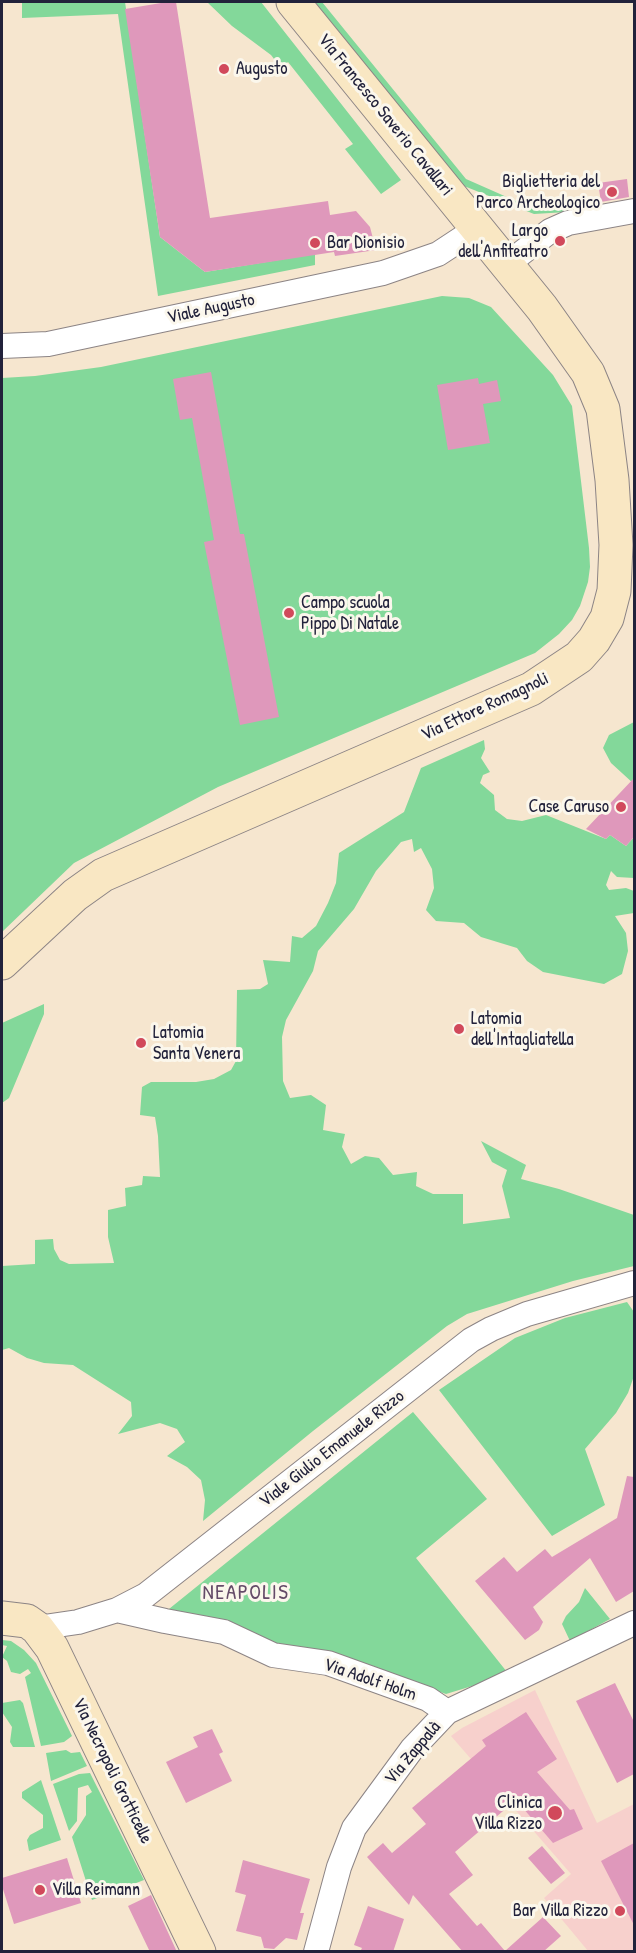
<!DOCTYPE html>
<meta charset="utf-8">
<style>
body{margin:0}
#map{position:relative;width:636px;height:1953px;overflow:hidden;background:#f6e6cf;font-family:"Patrick Hand",sans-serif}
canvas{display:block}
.frame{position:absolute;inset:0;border:3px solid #22223b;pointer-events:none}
</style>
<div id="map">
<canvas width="636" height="1953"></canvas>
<div class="frame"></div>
</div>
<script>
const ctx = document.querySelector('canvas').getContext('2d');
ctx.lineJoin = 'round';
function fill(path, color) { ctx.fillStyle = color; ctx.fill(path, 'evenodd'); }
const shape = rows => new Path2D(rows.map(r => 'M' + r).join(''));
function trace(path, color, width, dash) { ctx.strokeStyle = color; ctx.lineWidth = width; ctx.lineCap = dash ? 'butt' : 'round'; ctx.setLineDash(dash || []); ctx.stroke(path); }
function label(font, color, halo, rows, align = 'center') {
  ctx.font = font + ' "Patrick Hand",sans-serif'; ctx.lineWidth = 6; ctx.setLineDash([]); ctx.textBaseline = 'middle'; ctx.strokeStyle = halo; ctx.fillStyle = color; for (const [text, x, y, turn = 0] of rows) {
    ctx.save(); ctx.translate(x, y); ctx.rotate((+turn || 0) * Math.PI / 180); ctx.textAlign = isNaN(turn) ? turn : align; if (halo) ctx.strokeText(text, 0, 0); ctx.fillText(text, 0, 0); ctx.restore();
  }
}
const built = shape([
 [535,1690,597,1823,634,1804,634,1949,633,1951,588,1951,544,1898,571,1874,451,1736,462,1728]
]);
const green = shape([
 [22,2,125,2,160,237,205,272,315,254,315,265,158,296,118,14,22,18],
 [207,2,261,2,401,180,381,194,345,149,353,144,288,62,281,68,271,55,232,26],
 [315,2,322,2,466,179,534,209,566,207,567,212,534,214,464,186],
 [442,296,469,298,491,307,553,375,572,406,589,548,590,567,588,582,580,606,572,620,559,634,535,653,218,787,74,863,2,932,2,378,35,376,101,367],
 [634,722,634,784,611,763,603,748,609,735],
 [484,740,485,749,481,758,490,772,483,775,480,783,494,795,495,810,507,819,522,821,546,815,606,839,610,835,626,846,634,837,634,878,617,877,611,871,606,885,609,890,626,888,634,891,634,913,615,916,626,933,628,951,622,974,604,984,543,972,527,961,517,948,481,937,464,923,436,921,426,910,434,888,432,869,421,848,414,852,412,839,401,842,376,871,354,909,318,951,313,971,286,1020,282,1037,283,1081,290,1098,311,1095,326,1105,323,1130,345,1134,342,1147,351,1164,365,1156,379,1158,393,1175,417,1172,416,1186,433,1194,463,1194,463,1224,510,1218,502,1186,507,1170,492,1162,481,1141,526,1165,521,1179,559,1189,634,1215,634,1266,573,1281,467,1314,447,1326,313,1431,203,1521,205,1500,201,1480,187,1467,167,1456,185,1442,177,1429,160,1423,118,1434,132,1416,131,1402,73,1365,44,1363,27,1358,9,1348,2,1350,2,1266,35,1264,35,1240,53,1239,54,1249,60,1260,69,1264,114,1263,108,1237,108,1210,126,1206,125,1188,142,1185,143,1176,160,1177,158,1136,155,1117,140,1115,142,1087,151,1082,196,1082,214,1079,231,1070,236,1061,237,990,260,989,268,984,263,960,290,962,292,936,302,938,316,926,328,903,336,883,339,853,404,812,421,768],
 [44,1004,44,1014,9,1098,2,1103,2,1023],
 [627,1302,634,1312,634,1376,628,1393,616,1413,585,1449,605,1505,552,1536,439,1390,515,1338,565,1318],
 [413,1412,487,1499,416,1558,507,1672,482,1683,446,1694,333,1654,274,1647,164,1613],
 [585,1588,610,1619,570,1641,562,1624,566,1616,579,1602],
 [2,1640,11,1641,24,1650,36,1663,72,1736,64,1742,41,1746,25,1677,31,1673,28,1669,20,1674,11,1672,7,1661,2,1657,7,1646,2,1645],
 [20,1700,23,1703,35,1747,13,1747,10,1742,12,1727,2,1712,2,1703],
 [66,1750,71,1753,80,1752,87,1766,51,1781,46,1753],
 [90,1773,144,1880,92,1900,72,1837,86,1815,86,1796,92,1792,88,1785,78,1788,77,1821,69,1831,53,1784,79,1774],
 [41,1780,61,1840,29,1851,27,1840,30,1835,43,1828,43,1815,22,1798,22,1792]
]);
const building = shape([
 [167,2,176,2,210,218,328,201,330,215,356,211,370,227,376,250,335,256,334,252,205,272,160,237,125,9],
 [627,179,629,197,601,202,598,183],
 [211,372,240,534,244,534,279,717,240,725,204,542,214,540,192,418,180,420,173,379],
 [478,378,479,384,497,380,501,401,483,404,490,443,448,450,437,385],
 [634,778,634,837,626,846,610,835,606,839,586,829],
 [627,1476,634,1477,634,1591,616,1602,590,1558,533,1607,543,1622,539,1630,525,1640,475,1581,504,1557,517,1572,545,1549,552,1557,617,1518],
 [615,1683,634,1722,634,1774,617,1783,576,1701],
 [526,1712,557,1759,537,1772,570,1810,574,1809,583,1829,553,1843,516,1800,455,1852,473,1875,449,1894,477,1926,481,1923,505,1951,543,1917,561,1936,543,1952,463,1952,413,1895,409,1905,367,1857,383,1843,392,1853,426,1824,412,1808,486,1746,482,1740],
 [212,1729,223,1752,219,1754,232,1781,186,1803,166,1762,198,1747,193,1737],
 [634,1843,634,1925,601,1861],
 [542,1846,565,1873,551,1884,528,1858],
 [67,1858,81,1903,14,1924,2,1886,2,1878],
 [243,1860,310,1879,300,1913,304,1913,297,1940,286,1938,274,1949,264,1948,261,1937,236,1931,246,1895,235,1892],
 [151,1895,155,1904,177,1952,150,1952,128,1906],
 [368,1906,404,1919,393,1952,360,1952,362,1948,354,1945]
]);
const street = shape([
 [506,265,550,231,568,223,634,211],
 [2,346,48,344,383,273,438,254,476,229],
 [117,1610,165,1621,224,1632,273,1655,328,1663,428,1699,447,1712],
 [37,1628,78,1622,117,1610,146,1595,471,1340,491,1329,527,1314,634,1283],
 [316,1952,339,1867,354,1828,412,1749,447,1712,634,1623]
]);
const secondary = shape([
 [2,963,75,895,103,875,531,689,579,657,594,640,607,618,614,591,616,545,612,480,603,409,588,373,542,308,293,2],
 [2,1618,27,1621,37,1628,52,1648,199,1952]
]);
const markers = [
 [224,69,6,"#d1495b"],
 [612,192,6,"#d1495b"],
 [560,241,6,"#d1495b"],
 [315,243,6,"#d1495b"],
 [289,613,6,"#d1495b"],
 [621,807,6,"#d1495b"],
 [459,1029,6,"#d1495b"],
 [141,1043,6,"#d1495b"],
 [555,1813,8,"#d1495b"],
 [40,1890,6,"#d1495b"],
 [620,1911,6,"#d1495b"]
];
const poiNames = [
 ["Augusto",236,69],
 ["Biglietteria del",600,182,"right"],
 ["Parco Archeologico",600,203,"right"],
 ["Largo",548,231,"right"],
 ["dell'Anfiteatro",548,252,"right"],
 ["Bar Dionisio",327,243],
 ["Campo scuola",301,603],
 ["Pippo Di Natale",301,624],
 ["Case Caruso",609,807,"right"],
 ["Latomia",471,1019],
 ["dell'Intagliatella",471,1040],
 ["Latomia",153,1033],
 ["Santa Venera",153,1054],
 ["Clinica",542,1803,"right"],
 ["Villa Rizzo",542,1824,"right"],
 ["Villa Reimann",52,1890],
 ["Bar Villa Rizzo",608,1911,"right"]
];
const streetNames = [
 ["Via Francesco Saverio Cavallari",385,115,51],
 ["Viale Augusto",211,309,-12],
 ["Via Ettore Romagnoli",485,707,-25],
 ["Viale Giulio Emanuele Rizzo",332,1449,-38],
 ["Via Adolf Holm",370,1680,19],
 ["Via Zappalà",413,1753,-50],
 ["Via Necropoli Grotticelle",112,1771,64]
];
const quarterNames = [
 ["NEAPOLIS",246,1593]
];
fill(built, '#f7d0cc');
fill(green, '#83d89a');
fill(building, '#df98bb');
trace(street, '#8c8485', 26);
trace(secondary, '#8c8485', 35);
trace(street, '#fff', 24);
trace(secondary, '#f9e7c3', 33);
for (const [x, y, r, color] of markers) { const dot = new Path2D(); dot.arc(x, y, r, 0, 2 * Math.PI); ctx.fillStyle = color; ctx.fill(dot); trace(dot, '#fbf7ec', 2); }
label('18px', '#22223b', '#fbf7ec', poiNames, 'left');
label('18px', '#22223b', '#fbf7ec', streetNames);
ctx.letterSpacing = '1.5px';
label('21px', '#644b68', '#fbf7ec', quarterNames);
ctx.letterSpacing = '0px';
</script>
